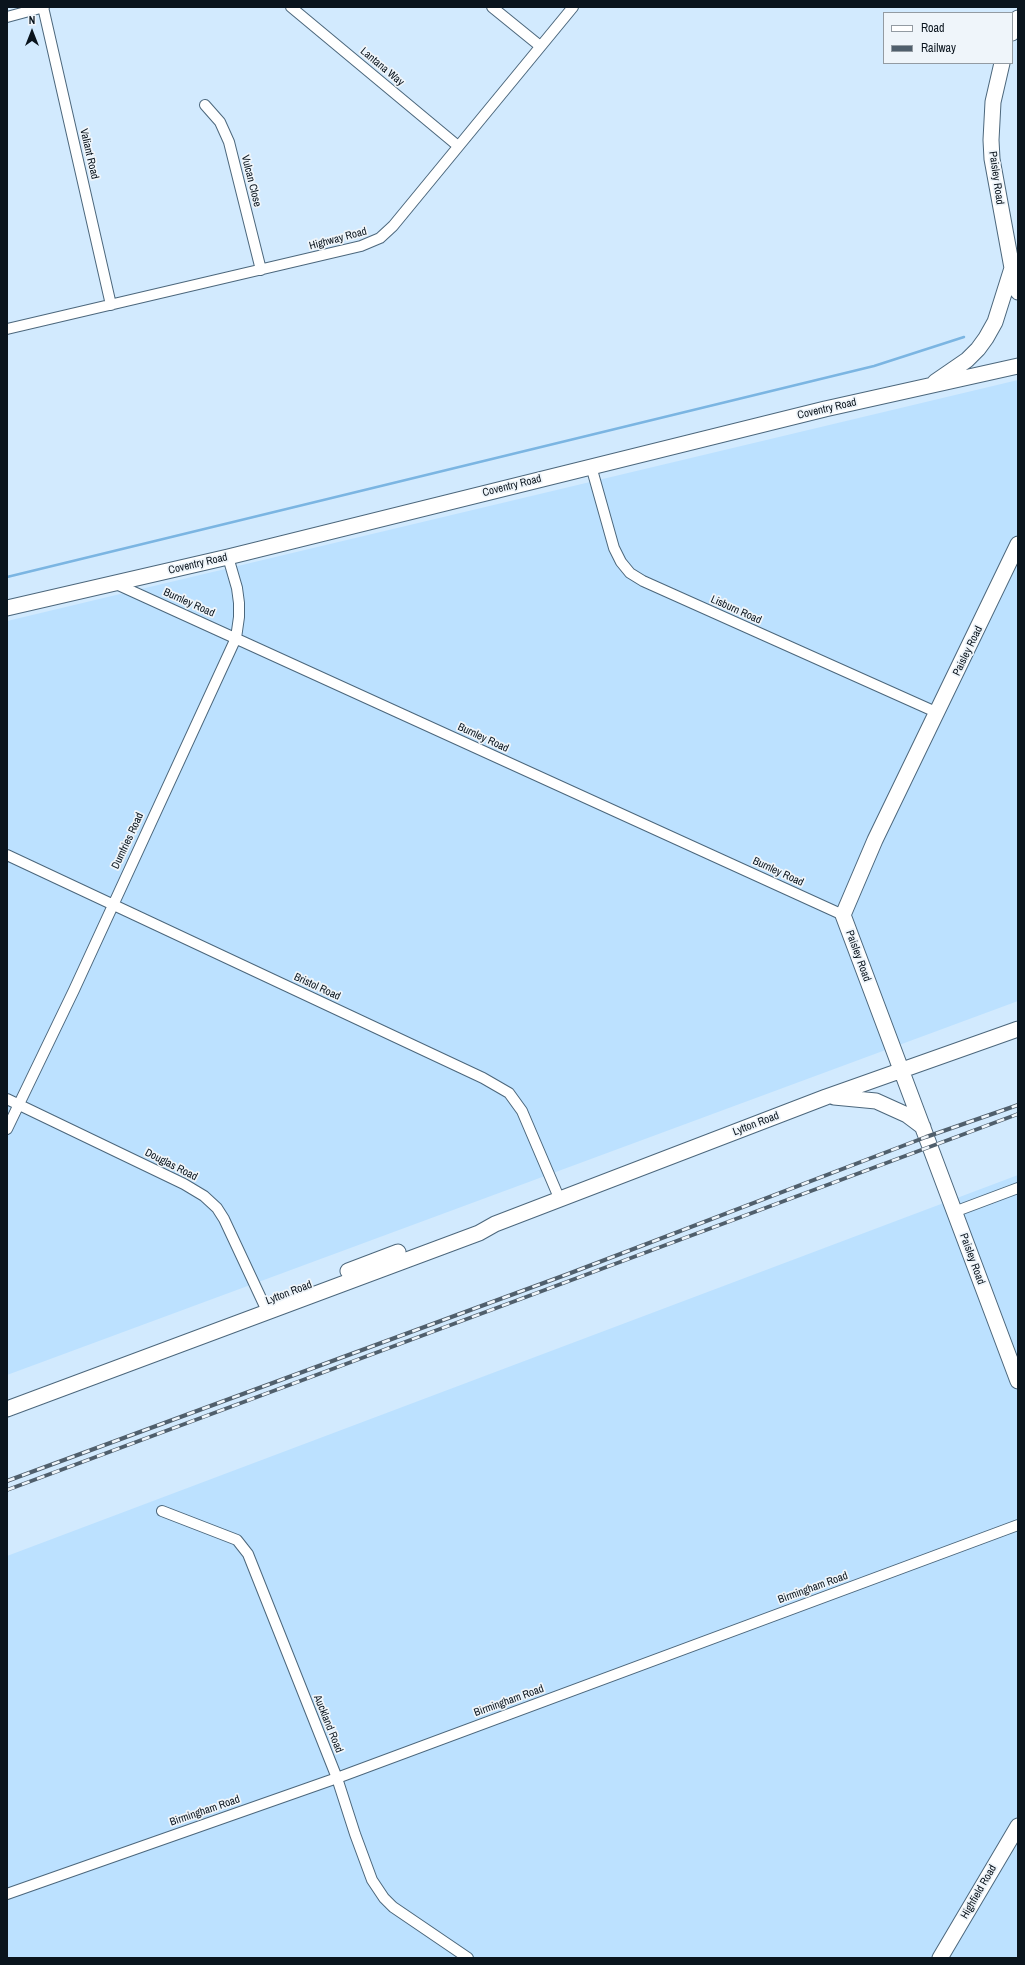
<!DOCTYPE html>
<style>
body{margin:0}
#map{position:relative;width:1025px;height:1965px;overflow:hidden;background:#d2eafe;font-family:"Archivo Narrow",sans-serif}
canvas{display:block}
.frame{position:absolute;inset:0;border:8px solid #0a141d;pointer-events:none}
.legend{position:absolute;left:883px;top:12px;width:130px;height:52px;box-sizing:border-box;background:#eff5fa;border:1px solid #939ba2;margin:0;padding:5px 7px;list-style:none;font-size:12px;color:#0a141d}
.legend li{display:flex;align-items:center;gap:8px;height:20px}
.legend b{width:20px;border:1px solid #939ba2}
.north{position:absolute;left:12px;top:12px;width:40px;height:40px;-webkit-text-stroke:3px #eff5fa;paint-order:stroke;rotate:0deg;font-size:11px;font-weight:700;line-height:16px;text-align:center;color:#0a141d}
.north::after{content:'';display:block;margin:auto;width:14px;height:18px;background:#0a141d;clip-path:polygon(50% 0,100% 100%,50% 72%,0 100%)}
</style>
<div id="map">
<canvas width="1025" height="1965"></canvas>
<div class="frame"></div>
<ul class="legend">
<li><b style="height:5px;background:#fff"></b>Road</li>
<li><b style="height:5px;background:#505f6c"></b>Railway</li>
</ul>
<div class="north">N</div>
</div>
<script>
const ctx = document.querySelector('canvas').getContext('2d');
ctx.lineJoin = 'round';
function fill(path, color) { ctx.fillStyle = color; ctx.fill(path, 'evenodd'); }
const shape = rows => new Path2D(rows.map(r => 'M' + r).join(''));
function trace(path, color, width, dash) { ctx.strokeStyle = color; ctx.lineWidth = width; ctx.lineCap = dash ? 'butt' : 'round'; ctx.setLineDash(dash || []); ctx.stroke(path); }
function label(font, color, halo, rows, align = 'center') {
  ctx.font = font + ' "Archivo Narrow",sans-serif'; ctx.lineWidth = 3.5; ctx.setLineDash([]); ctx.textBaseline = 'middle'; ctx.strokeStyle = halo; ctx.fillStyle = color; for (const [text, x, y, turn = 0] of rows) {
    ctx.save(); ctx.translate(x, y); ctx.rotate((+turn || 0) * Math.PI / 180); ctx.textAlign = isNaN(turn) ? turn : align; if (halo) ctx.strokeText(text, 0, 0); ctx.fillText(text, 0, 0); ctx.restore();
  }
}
const built = shape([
 [1018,380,1018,1001,7,1375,7,621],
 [1018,1175,1018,1958,7,1958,7,1556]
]);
const stream = shape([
 [7,577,874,366,964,337]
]);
const street = shape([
 [43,7,111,305],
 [291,7,458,146],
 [492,7,540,46],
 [7,17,44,7],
 [205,105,220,122,229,142,261,270],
 [7,329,361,246,380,238,393,226,573,7],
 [591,466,614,548,621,562,630,573,643,581,938,713],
 [114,583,843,915],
 [7,855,483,1078,509,1093,522,1111,560,1200],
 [7,1099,184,1184,204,1196,217,1208,224,1219,267,1311],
 [7,1129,74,990,236,638,239,617,239,603,237,588,228,557],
 [954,1212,1018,1188],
 [162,1511,237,1540,248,1554,337,1778,355,1834,372,1880,384,1898,393,1907,468,1958],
 [7,1894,337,1778,1018,1525]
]);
const secondary = shape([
 [1012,33,1018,18],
 [1002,63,993,102,991,140,992,159,1012,268,1018,292],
 [935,382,967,360,978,349,986,338,995,322,1012,268],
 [1018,544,875,840,843,915,1018,1381],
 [7,608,228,557,825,409,1018,366],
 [834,1097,876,1101,907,1115,923,1127],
 [348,1271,398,1252],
 [7,1409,479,1233,495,1224,826,1097,1018,1029],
 [940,1958,1018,1826]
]);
const rail = shape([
 [7,1481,568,1274,926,1137,1018,1105],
 [7,1490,1018,1114]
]);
const streetNames = [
 ["Lantana Way",382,67,40],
 ["Valiant Road",89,154,77],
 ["Paisley Road",996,178,82],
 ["Vulcan Close",251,181,76],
 ["Highway Road",338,239,-15],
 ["Coventry Road",827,409,-13],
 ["Coventry Road",512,486,-14],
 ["Coventry Road",198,564,-13],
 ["Burnley Road",189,603,24],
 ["Lisburn Road",736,610,24],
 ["Paisley Road",968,651,-64],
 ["Burnley Road",483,738,25],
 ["Dumfries Road",128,841,-65],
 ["Burnley Road",778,872,25],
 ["Paisley Road",858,956,70],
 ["Bristol Road",317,987,25],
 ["Lytton Road",756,1124,-21],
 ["Douglas Road",171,1165,27],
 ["Paisley Road",972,1259,70],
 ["Lytton Road",289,1293,-21],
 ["Birmingham Road",813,1588,-20],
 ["Birmingham Road",509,1701,-20],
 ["Auckland Road",328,1724,68],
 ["Birmingham Road",205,1811,-19],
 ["Highfield Road",979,1892,-60]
];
fill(built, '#bce1ff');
trace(stream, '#7bb5e2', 2.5);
trace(street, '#4c677c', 12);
trace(secondary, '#4c677c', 17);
trace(street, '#fff', 10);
trace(secondary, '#fff', 15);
trace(rail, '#505f6c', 4);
trace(rail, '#eff5fa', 2.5, [8]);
label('11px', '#0a141d', '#eff5fa', streetNames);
</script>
